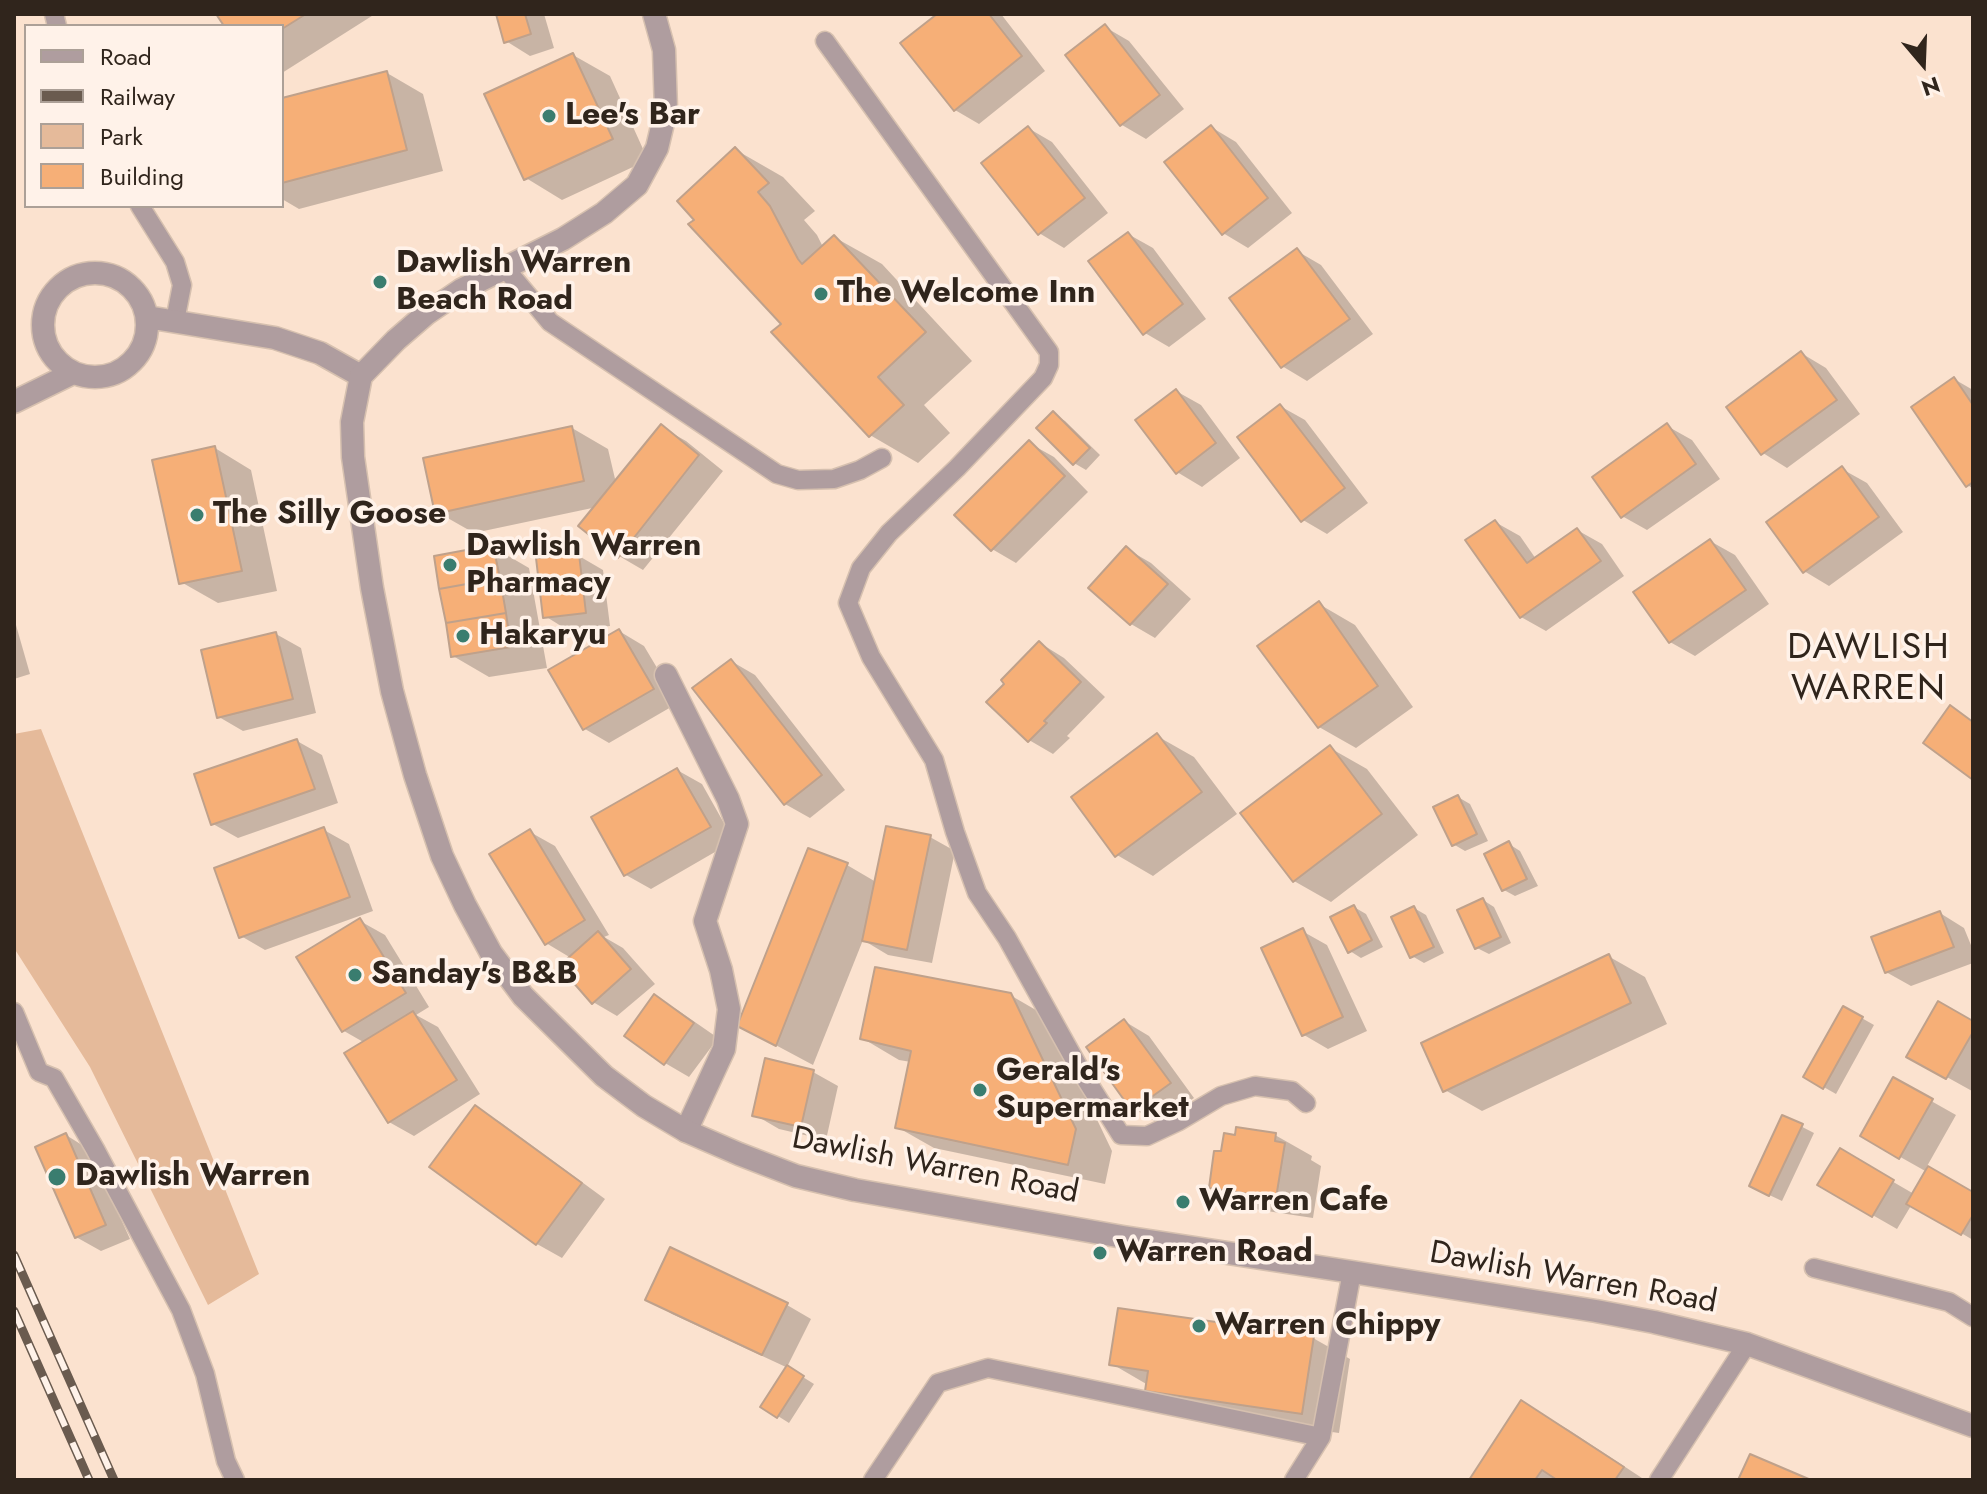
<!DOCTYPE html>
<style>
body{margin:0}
#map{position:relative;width:1987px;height:1494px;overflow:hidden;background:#fbe2cf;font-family:Jost,sans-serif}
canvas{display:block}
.frame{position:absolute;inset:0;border:16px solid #30251c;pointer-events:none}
.legend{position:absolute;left:24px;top:24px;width:260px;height:184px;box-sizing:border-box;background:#fff2e9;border:2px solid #aca097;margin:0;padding:10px 14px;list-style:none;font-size:24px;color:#30251c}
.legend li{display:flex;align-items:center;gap:16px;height:40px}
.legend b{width:40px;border:2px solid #aca097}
.north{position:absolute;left:1883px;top:24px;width:80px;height:80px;-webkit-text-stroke:6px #fff2e9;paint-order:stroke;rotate:161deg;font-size:22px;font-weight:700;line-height:32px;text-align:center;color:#30251c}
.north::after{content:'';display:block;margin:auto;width:28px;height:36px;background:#30251c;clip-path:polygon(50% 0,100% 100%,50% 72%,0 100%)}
</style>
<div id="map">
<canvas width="1987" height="1494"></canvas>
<div class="frame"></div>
<ul class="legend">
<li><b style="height:10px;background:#af9d9f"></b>Road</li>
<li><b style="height:10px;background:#6a5b4f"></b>Railway</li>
<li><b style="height:22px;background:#e5ba9a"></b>Park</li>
<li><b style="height:22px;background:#f6af77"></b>Building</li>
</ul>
<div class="north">N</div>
</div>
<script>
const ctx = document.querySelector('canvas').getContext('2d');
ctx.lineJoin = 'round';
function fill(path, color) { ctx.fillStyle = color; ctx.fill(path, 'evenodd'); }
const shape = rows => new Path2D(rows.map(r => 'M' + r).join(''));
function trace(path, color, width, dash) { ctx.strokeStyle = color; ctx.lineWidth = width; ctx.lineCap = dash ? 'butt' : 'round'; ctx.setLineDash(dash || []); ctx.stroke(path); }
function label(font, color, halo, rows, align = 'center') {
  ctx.font = font + ' Jost,sans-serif'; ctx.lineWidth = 7; ctx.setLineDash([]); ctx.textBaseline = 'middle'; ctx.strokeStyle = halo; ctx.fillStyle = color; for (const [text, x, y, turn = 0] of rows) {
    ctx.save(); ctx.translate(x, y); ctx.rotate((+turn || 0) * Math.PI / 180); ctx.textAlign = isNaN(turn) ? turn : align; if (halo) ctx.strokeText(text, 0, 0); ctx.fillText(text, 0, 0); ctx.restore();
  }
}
const green = shape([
 [41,729,259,1274,208,1305,90,1067,14,948,14,734]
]);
const shadow = shape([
 [219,14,375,14,282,73,282,26,226,26],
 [498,14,544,14,554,48,530,56,506,41],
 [940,14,1001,14,1045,71,979,124,955,110],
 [1105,27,1129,41,1184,109,1146,139,1122,125,1068,56],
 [573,55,610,76,648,160,562,200,526,178],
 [387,73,423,94,443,171,299,209,282,199,282,100],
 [1211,127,1236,142,1292,213,1248,248,1223,233],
 [1028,128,1052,142,1108,213,1064,248,1039,233],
 [736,150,783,177,815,211,804,220,817,235,823,247,834,237,882,264,972,361,924,405,950,433,918,463,870,435,784,324,697,220],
 [1128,234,1153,248,1206,319,1169,347,1145,333],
 [1297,251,1321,265,1373,334,1307,381,1282,366],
 [1801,353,1826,368,1860,414,1787,468,1763,453],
 [1954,379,1973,390,1973,489,1968,485],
 [1176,391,1201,405,1240,458,1202,487,1177,472],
 [1280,406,1305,420,1368,503,1327,534,1303,520],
 [1054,414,1065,421,1100,455,1086,470,1074,463],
 [1667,426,1692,440,1720,479,1647,530,1622,516],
 [661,427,686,441,723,471,643,570,619,556,597,507,474,533,437,512,572,428,608,449,616,483],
 [1029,443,1054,457,1088,492,1016,563,992,549],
 [215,448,251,470,277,591,218,603,181,582],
 [1842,469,1867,483,1903,532,1829,586,1804,571],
 [1495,522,1520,536,1536,559,1577,530,1602,544,1624,576,1546,631,1521,617],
 [1710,541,1735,555,1769,604,1695,656,1670,642],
 [493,547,529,568,547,668,489,677,453,656],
 [1127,549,1151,563,1191,599,1155,638,1131,624],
 [579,556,603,570,610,626,569,631,545,616],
 [1319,604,1355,625,1413,707,1356,748,1319,727],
 [14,618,30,674,14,679],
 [619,631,644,646,678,703,609,743,585,729],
 [276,634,301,648,316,713,243,731,219,717],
 [1040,643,1064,658,1105,697,1067,736,1070,738,1053,754,1029,740],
 [731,661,755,675,845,790,810,818,785,804],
 [1157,736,1194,757,1237,814,1153,876,1117,855],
 [297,741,322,755,338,803,238,838,213,824],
 [1330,748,1367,769,1418,835,1331,902,1294,881],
 [677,770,702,784,734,841,651,889,626,875],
 [1458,797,1470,804,1488,841,1465,851,1453,844],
 [324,830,349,844,373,911,265,950,241,936],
 [530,832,555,846,609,935,604,937,623,948,655,984,617,1016,593,1002,571,958,546,943],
 [930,837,955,851,932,963,888,955,863,940,813,1065,740,1026,809,850,847,865,876,882],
 [1509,844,1520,851,1538,886,1515,896,1504,890],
 [1483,900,1494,907,1511,943,1489,954,1477,948],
 [1354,907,1366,914,1383,947,1361,958,1350,951],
 [1414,908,1426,915,1444,953,1424,963,1412,956],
 [1940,913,1964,928,1973,950,1973,963,1911,986,1886,972],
 [360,921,385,935,429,1007,416,1015,438,1027,480,1094,414,1136,389,1122,365,1043,344,1031],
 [1302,931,1327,945,1367,1031,1328,1049,1304,1035],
 [1608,956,1645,977,1667,1024,1482,1111,1445,1090],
 [1010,995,1048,1017,1112,1151,1105,1184,934,1148,897,1127,911,1062,899,1060,862,1038],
 [655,996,679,1011,718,1038,689,1077,665,1063],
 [1844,1008,1874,1025,1836,1094,1806,1077],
 [1124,1021,1149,1036,1194,1098,1158,1123,1134,1109],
 [1973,1023,1972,1091,1909,1056],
 [813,1072,838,1086,826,1140,779,1129,755,1115],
 [1894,1080,1956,1115,1926,1168,1973,1194,1973,1240,1912,1204,1897,1229,1820,1185,1840,1151,1914,1194,1927,1172,1863,1136],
 [475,1108,500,1122,605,1199,562,1258,537,1244,432,1166],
 [1783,1117,1814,1133,1782,1201,1763,1192],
 [66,1135,90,1150,130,1239,101,1251,76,1237],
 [1275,1135,1312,1156,1311,1160,1321,1166,1313,1218,1247,1208,1211,1187],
 [648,1299,787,1305,811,1319,787,1367,814,1384,789,1423,762,1406,788,1368,672,1314],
 [1313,1338,1350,1359,1339,1433,1184,1411,1147,1390,1148,1385,1112,1364],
 [1522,1403,1569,1430,1645,1480,1472,1480]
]);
const building = shape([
 [216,14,306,14,282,29,282,26,224,26,216,14],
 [496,14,525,14,531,34,504,43,496,14],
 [937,14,989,14,1022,56,954,111,900,43,937,14],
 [1105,24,1160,95,1120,126,1065,55,1105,24],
 [573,53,613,139,524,180,484,94,573,53],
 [387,71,407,150,282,183,282,98,387,71],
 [1211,125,1268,198,1222,235,1164,162,1211,125],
 [1028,126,1085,198,1038,235,981,163,1028,126],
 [735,147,769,183,758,192,770,206,798,259,802,264,834,235,926,332,878,377,904,405,869,437,771,332,781,324,688,224,694,220,677,201,735,147],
 [1128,232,1183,304,1143,335,1088,261,1128,232],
 [1297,248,1350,319,1281,368,1229,298,1297,248],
 [1801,351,1837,400,1761,455,1726,407,1801,351],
 [1954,377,1973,405,1973,482,1966,487,1911,407,1954,377],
 [1176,389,1216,443,1176,474,1135,420,1176,389],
 [1280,404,1345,488,1301,522,1237,437,1280,404],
 [1053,411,1090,448,1073,465,1036,428,1053,411],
 [1667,423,1696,464,1621,518,1592,477,1667,423],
 [661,424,699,455,618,558,578,526,661,424],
 [572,426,584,481,435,514,423,458,572,426],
 [1029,440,1065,476,991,551,954,515,1029,440],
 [215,446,242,571,179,584,152,460,215,446],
 [1842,466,1879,517,1803,573,1766,522,1842,466],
 [1495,520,1527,563,1577,528,1601,561,1520,618,1465,540,1495,520],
 [1710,539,1746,590,1669,643,1633,592,1710,539],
 [493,545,500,578,439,589,434,556,493,545],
 [1126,546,1168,584,1130,625,1088,588,1126,546],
 [579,554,586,613,543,618,536,558,579,554],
 [500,578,506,613,446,623,439,589,500,578],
 [1319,601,1378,686,1318,728,1257,646,1319,601],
 [506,613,511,647,451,657,446,623,506,613],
 [619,629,654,689,583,730,548,670,619,629],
 [276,632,293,699,217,718,201,650,276,632],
 [1039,641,1081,682,1044,721,1047,723,1028,742,986,702,1004,684,1001,680,1039,641],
 [731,659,822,775,784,805,692,688,731,659],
 [1950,705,1973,722,1973,780,1923,743,1950,705],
 [1157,733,1202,792,1115,857,1071,797,1157,733],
 [297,739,315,789,211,825,194,774,297,739],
 [1330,745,1382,814,1293,882,1240,813,1330,745],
 [677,768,711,827,624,876,591,817,677,768],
 [1458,795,1477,834,1452,846,1433,807,1458,795],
 [886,826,931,835,907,950,862,941,886,826],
 [324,827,350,897,239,938,214,868,324,827],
 [530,829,585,920,545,945,489,854,530,829],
 [1509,841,1527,879,1502,891,1484,854,1509,841],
 [808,848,848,863,776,1046,737,1026,808,848],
 [1483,898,1501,937,1475,949,1457,910,1483,898],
 [1354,905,1372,940,1348,953,1330,917,1354,905],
 [1414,906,1434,947,1410,958,1391,917,1414,906],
 [1940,911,1954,947,1885,973,1871,937,1940,911],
 [360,918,406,993,342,1032,296,957,360,918],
 [1303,928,1343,1017,1302,1036,1261,948,1303,928],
 [598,931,631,969,592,1004,559,966,598,931],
 [1609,954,1631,1003,1443,1092,1421,1043,1609,954],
 [875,967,1011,993,1076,1129,1068,1165,895,1128,911,1051,860,1039,875,967],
 [654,994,694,1023,664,1065,624,1036,654,994],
 [1938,1001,1973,1021,1973,1032,1946,1079,1906,1057,1938,1001],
 [1843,1006,1863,1017,1823,1089,1803,1077,1843,1006],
 [413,1011,457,1080,388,1123,344,1053,413,1011],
 [1124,1019,1171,1083,1132,1111,1086,1047,1124,1019],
 [765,1058,814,1070,801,1127,752,1116,765,1058],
 [1893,1077,1933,1099,1899,1159,1860,1136,1893,1077],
 [475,1105,582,1183,536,1245,429,1167,475,1105],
 [1782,1115,1803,1124,1769,1196,1749,1186,1782,1115],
 [1236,1127,1276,1133,1275,1141,1285,1143,1276,1198,1209,1188,1214,1151,1221,1151,1224,1133,1235,1135,1236,1127],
 [66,1133,106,1225,75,1238,35,1147,66,1133],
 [1840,1148,1894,1180,1872,1217,1817,1185,1840,1148],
 [1928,1166,1973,1192,1973,1215,1961,1235,1906,1204,1928,1166],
 [670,1247,788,1303,762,1355,645,1300,670,1247],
 [1118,1308,1314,1336,1302,1414,1145,1391,1148,1371,1109,1365,1118,1308],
 [787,1365,804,1376,777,1418,760,1407,787,1365],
 [1521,1400,1624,1467,1615,1480,1557,1480,1542,1470,1535,1480,1469,1480,1521,1400],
 [1750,1454,1811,1480,1738,1480,1750,1454]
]);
const service = shape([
 [54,14,57,26],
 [825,41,1049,352,1049,365,1043,378,957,468,889,533,861,568,848,603,871,657,934,760,955,832,977,893,1007,938,1082,1073,1121,1135,1147,1136,1179,1121,1221,1096,1255,1086,1292,1091,1306,1103],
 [140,206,175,262,182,285,175,321],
 [505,268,550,322,777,474,798,480,834,479,860,470,882,458],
 [14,1012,39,1072,54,1078,95,1149,181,1310,205,1374,226,1461,235,1480],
 [1814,1268,1949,1302,1973,1317],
 [873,1480,938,1383,988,1368,1321,1437],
 [1294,1480,1321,1437,1352,1272],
 [1659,1480,1747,1344]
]);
const minor = shape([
 '43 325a52 52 0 1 1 104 0a52 52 0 1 1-104 0Z',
 [147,317,275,338,320,353,361,376],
 [14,402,73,373],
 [666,675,728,799,737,824,705,921,721,970,729,1009,724,1049,686,1131]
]);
const tertiary = shape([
 [654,14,664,50,666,110,657,148,637,185,604,213,563,239,461,290,426,314,396,340,361,376,352,422,353,457,372,588,392,691,415,775,442,856,465,905,491,953,523,996,604,1076,644,1106,686,1131,739,1154,796,1176,855,1190,1123,1237,1352,1272,1596,1311,1654,1322,1747,1344,1973,1426]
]);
const rail = shape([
 [14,1255,114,1480],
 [14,1311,89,1480]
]);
const markers = [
 [549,116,8,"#3a7d6f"],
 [380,282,8,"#3a7d6f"],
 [821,294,8,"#3a7d6f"],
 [197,515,8,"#3a7d6f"],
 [450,565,8,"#3a7d6f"],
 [463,636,8,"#3a7d6f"],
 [355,975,8,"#3a7d6f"],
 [980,1090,8,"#3a7d6f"],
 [57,1177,10,"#3a7d6f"],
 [1183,1202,8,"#3a7d6f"],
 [1100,1253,8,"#3a7d6f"],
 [1199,1326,8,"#3a7d6f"]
];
const poiNames = [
 ["Lee's Bar",565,116],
 ["Dawlish Warren",396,264],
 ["Beach Road",396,301],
 ["The Welcome Inn",837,294],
 ["The Silly Goose",213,515],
 ["Dawlish Warren",466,547],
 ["Pharmacy",466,584],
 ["Hakaryu",479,636],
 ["Sanday's B&B",371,975],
 ["Gerald's",996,1072],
 ["Supermarket",996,1109],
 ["Dawlish Warren",75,1177],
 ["Warren Cafe",1199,1202],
 ["Warren Road",1116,1253],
 ["Warren Chippy",1215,1326]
];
const streetNames = [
 ["Dawlish Warren Road",935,1167,11],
 ["Dawlish Warren Road",1573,1279,10]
];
const quarterNames = [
 ["DAWLISH",1869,649],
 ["WARREN",1869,690]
];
fill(green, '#e5ba9a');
fill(shadow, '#0003');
fill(building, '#f6af77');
trace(building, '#bfa18b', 2);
trace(service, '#d6c0af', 21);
trace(minor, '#d6c0af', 25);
trace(tertiary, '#d6c0af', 25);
trace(service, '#af9d9f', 18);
trace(minor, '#af9d9f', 22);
trace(tertiary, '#af9d9f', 22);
trace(rail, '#6a5b4f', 9);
trace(rail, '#fff2e9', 6, [18]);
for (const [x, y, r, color] of markers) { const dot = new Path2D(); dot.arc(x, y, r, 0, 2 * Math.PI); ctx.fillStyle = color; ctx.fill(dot); trace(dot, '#fff2e9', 3); }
label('bold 32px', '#30251c', '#fff2e9', poiNames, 'left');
label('32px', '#30251c', '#fff2e9', streetNames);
ctx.letterSpacing = '2px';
label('36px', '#30251c', '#fff2e9', quarterNames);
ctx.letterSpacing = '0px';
</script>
